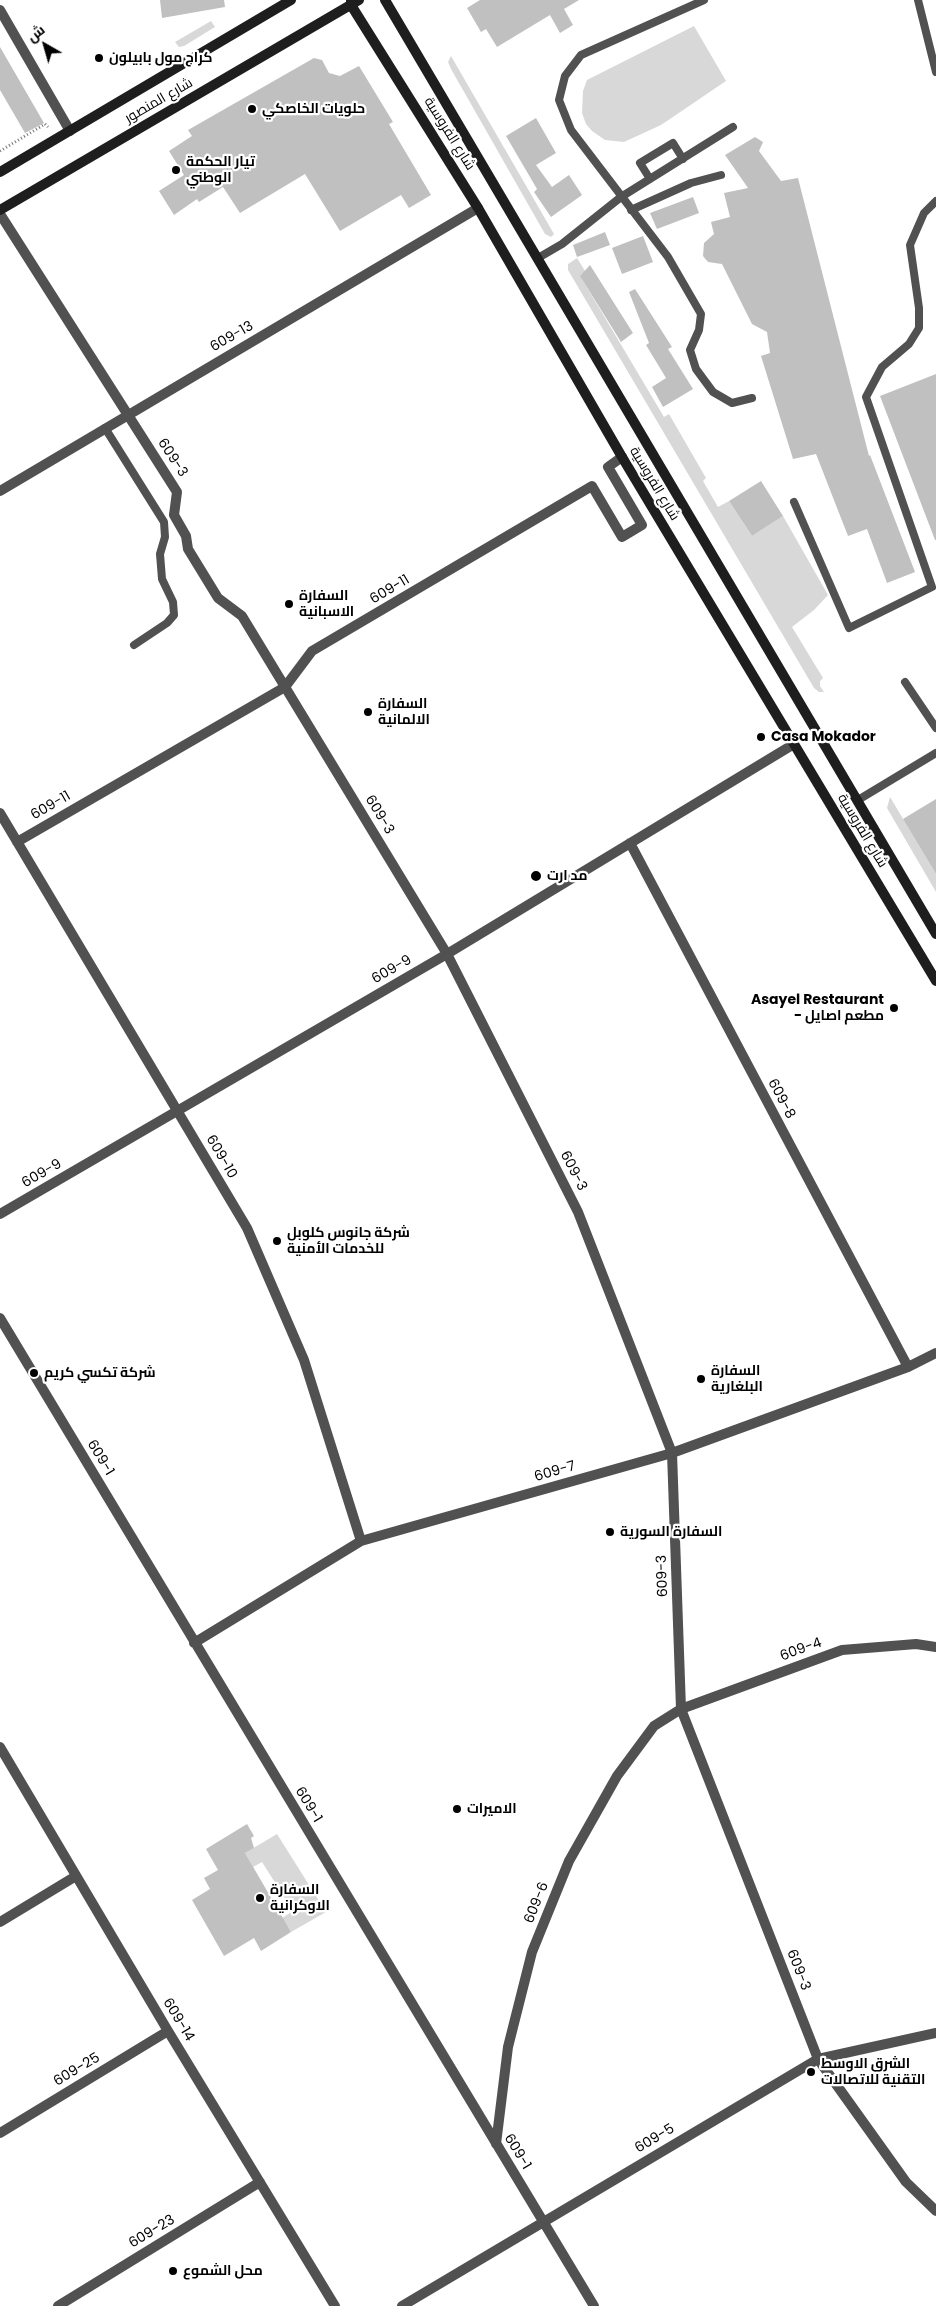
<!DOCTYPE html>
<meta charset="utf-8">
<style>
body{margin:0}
#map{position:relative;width:936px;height:2306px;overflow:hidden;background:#fff;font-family:Poppins,Cairo,sans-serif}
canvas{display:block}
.north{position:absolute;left:20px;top:20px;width:50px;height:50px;-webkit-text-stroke:4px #fff;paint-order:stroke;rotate:322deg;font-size:14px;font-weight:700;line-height:20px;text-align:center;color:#000}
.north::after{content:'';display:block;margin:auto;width:18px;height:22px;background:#000;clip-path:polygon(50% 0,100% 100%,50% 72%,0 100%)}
</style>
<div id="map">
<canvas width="936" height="2306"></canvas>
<div class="north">ش</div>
</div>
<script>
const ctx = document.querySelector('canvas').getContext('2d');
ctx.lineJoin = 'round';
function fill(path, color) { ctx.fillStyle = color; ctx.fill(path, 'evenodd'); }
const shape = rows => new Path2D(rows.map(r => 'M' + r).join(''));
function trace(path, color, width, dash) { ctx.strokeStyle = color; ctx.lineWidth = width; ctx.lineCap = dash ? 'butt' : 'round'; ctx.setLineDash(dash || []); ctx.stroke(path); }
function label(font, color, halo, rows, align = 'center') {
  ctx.font = font + ' Poppins,Cairo,sans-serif'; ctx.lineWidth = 4.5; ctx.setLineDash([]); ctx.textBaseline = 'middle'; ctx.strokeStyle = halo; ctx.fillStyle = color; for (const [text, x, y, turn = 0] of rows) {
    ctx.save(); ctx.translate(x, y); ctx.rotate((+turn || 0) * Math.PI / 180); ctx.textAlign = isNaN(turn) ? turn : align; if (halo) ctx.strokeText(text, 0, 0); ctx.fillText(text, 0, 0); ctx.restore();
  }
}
const green = shape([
 [211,21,215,27,184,46,179,47,175,42],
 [694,26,726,81,661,125,624,142,605,140,592,131,586,124,582,113,583,91,587,80],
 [451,56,554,234,551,237,545,234,451,69,448,62],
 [577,258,585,271,581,275,582,279,664,417,669,414,706,478,703,481,718,507,729,501,752,536,783,516,828,595,814,610,792,627,823,678,820,681,820,686,824,692,819,692,814,688,568,270,568,264],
 [890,797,936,874,936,892,887,808],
 [277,1834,326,1912,291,1932,282,1918,293,1911,262,1862,253,1867,245,1853]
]);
const building = shape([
 [160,0,224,0,225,7,162,18],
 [480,0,579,0,564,9,573,25,560,33,550,15,497,47,486,29,481,32,467,8],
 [0,47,44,123,25,133,0,90],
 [314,58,322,60,329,73,340,76,359,66,393,122,389,124,431,195,409,208,401,195,340,231,305,174,240,213,223,187,199,202,197,199,174,215,159,191,184,175,169,151,192,136,188,130],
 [536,118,556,153,536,165,552,187,569,175,582,195,551,217,534,192,537,189,506,136],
 [755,137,763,142,759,151,781,181,798,178,869,456,870,455,915,572,887,583,867,529,848,536,816,454,793,459,761,356,770,353,767,332,752,324,722,264,708,262,703,256,704,243,714,234,711,222,730,217,724,193,748,188,725,155],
 [693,197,699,213,657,229,650,213],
 [605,232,610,245,577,257,573,245],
 [643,236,653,262,622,274,612,248],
 [590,265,633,333,621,342,580,276],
 [635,289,672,347,668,349,693,389,663,407,652,387,666,378,646,345,649,343,629,292],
 [936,374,936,540,935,540,880,396],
 [761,481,783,516,752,536,729,501],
 [936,799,936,874,903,819],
 [247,1824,254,1836,251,1838,254,1848,245,1853,291,1932,261,1951,254,1938,224,1956,192,1900,210,1889,204,1878,218,1870,206,1849]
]);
const path = shape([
 [0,151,45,124,48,127]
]);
const lane = shape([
 [704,0,581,55,565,76,559,100,571,130,668,257,701,314,699,330,690,350,696,369,713,392,732,403,752,398],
 [918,0,936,72],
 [650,179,640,163,673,143,683,159],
 [631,210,691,183,721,175],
 [538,258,562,244,621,197,733,127],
 [105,428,164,522,165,537,160,554,162,579,173,602,174,615,167,623,134,645],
 [794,502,849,628,932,587,866,397,882,367,909,344,919,328,919,308,910,245,924,213,936,201],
 [905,682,936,728],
 [858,800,936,753]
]);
const street = shape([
 [0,10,70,131],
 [0,214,177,492,174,515,186,536,188,549,218,598,242,616,447,954,578,1212,672,1453,681,1709,818,2059,906,2182,936,2211],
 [0,491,478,208],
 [0,813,247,1228,304,1360,361,1541],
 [17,842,285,687,312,651,592,486,622,537,642,525,608,467,622,457],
 [630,843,908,1367],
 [0,1214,447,954,794,744],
 [0,1318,594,2306],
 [194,1643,361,1541,672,1453,908,1367,936,1353],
 [0,1747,168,2031,335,2306],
 [0,1922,76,1876],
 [0,2133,168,2031],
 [496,2144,508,2047,532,1952,569,1861,617,1776,654,1726,681,1709,842,1650,916,1644,936,1647],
 [58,2306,260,2182],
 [402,2306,818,2059,936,2033]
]);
const secondary = shape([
 [351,0,351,5,478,208,622,457,936,981],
 [385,0,936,934],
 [0,172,291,0],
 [0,210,359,0]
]);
const markers = [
 [99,58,5,"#000"],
 [252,109,5,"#000"],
 [176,170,5,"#000"],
 [289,604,5,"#000"],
 [368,712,5,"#000"],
 [761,737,5,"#000"],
 [536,876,6,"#000"],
 [894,1008,5,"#000"],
 [277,1241,5,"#000"],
 [34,1373,5,"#000"],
 [701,1379,5,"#000"],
 [610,1532,5,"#000"],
 [457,1809,5,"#000"],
 [260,1898,5,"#000"],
 [811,2072,5,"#000"],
 [173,2271,5,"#000"]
];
const poiNames = [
 ["كراج مول بابيلون",109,58],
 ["حلويات الخاصكي",262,109],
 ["تيار الحكمة",186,162],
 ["الوطني",186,178],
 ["السفارة",299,596],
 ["الاسبانية",299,612],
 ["السفارة",378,704],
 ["الالمانية",378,720],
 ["Casa Mokador",771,737],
 ["مد ارت",547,876],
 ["Asayel Restaurant",884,1000,"right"],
 ["- مطعم اصايل",884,1016,"right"],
 ["شركة جانوس كلوبل",287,1233],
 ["للخدمات الأمنية",287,1249],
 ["السفارة",711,1371],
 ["البلغارية",711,1387],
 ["شركة تكسي كريم",44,1373],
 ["السفارة السورية",620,1532],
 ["الاميرات",467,1809],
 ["السفارة",270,1890],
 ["الاوكرانية",270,1906],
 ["الشرق الاوسط",821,2064],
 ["التقنية للاتصالات",821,2080],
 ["محل الشموع",183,2271]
];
const streetNames = [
 ["شارع المنصور",159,101,-30],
 ["شارع الفروسية",449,134,58],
 ["609-13",232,337,-30],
 ["609-3",172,458,57],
 ["شارع الفروسية",654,484,59],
 ["609-11",390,590,-31],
 ["609-11",51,806,-30],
 ["609-3",379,815,59],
 ["شارع الفروسية",862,831,59],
 ["609-9",392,970,-30],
 ["609-8",781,1099,62],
 ["609-10",221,1157,60],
 ["609-3",573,1171,63],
 ["609-9",42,1174,-30],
 ["609-1",100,1458,59],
 ["609-7",555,1472,-16],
 ["609-3",663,1576,-92],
 ["609-4",801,1650,-20],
 ["609-1",308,1805,59],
 ["609-6",537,1903,-68],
 ["609-3",798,1970,69],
 ["609-14",178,2020,59],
 ["609-25",77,2070,-31],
 ["609-5",655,2139,-31],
 ["609-1",517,2152,59],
 ["609-23",152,2232,-31]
];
fill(green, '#d8d8d8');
fill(building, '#c0c0c0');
trace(path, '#737373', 3, [1, 2.5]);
trace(lane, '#515151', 8);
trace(street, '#515151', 10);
trace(secondary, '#1e1e1e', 10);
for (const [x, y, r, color] of markers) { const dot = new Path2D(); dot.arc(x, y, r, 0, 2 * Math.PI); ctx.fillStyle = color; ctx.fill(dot); trace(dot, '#fff', 2); }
label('bold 14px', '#000', '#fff', poiNames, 'left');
label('14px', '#000', '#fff', streetNames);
</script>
